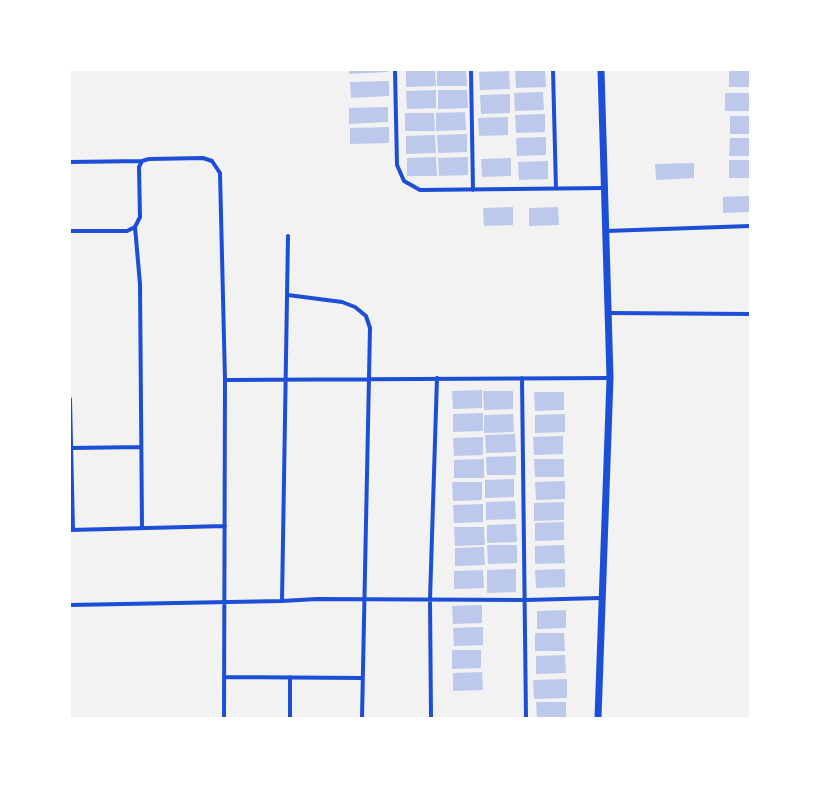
<!DOCTYPE html>
<style>
body{margin:0}
#map{position:relative;width:820px;height:788px;overflow:hidden;background:#f2f2f2;font-family:"Zilla Slab",serif}
canvas{display:block}
.frame{position:absolute;inset:0;border:71px solid #fff;pointer-events:none}
</style>
<div id="map">
<canvas width="820" height="788"></canvas>
<div class="frame"></div>
</div>
<script>
const ctx = document.querySelector('canvas').getContext('2d');
ctx.lineJoin = 'round';
function fill(path, color) { ctx.fillStyle = color; ctx.fill(path, 'evenodd'); }
const shape = rows => new Path2D(rows.map(r => 'M' + r).join(''));
function trace(path, color, width, dash) { ctx.strokeStyle = color; ctx.lineWidth = width; ctx.lineCap = dash ? 'butt' : 'round'; ctx.setLineDash(dash || []); ctx.stroke(path); }
const building = shape([
 [349,70,388,70,388,72,349,74],
 [406,70,435,70,436,86,406,87],
 [437,70,466,70,467,86,437,86],
 [515,70,545,70,546,87,516,88],
 [729,70,750,70,750,87,729,87],
 [509,71,510,89,480,90,479,72],
 [389,81,389,96,351,98,350,82],
 [436,90,436,108,407,109,406,91],
 [438,90,467,90,468,108,438,109],
 [543,92,544,110,515,111,514,93],
 [725,93,750,93,750,111,725,111],
 [510,94,510,113,481,114,480,95],
 [388,107,388,122,349,124,349,108],
 [465,112,466,130,436,131,436,113],
 [405,113,434,113,435,131,405,131],
 [545,114,545,132,516,133,515,115],
 [730,116,750,116,750,134,730,134],
 [508,117,508,135,479,136,478,118],
 [389,127,389,143,350,144,350,128],
 [467,134,467,152,438,153,437,135],
 [435,135,436,153,406,154,406,136],
 [546,137,546,155,517,156,516,138],
 [730,138,750,138,750,156,729,156],
 [436,157,437,176,407,176,407,158],
 [468,157,468,175,439,176,438,158],
 [511,158,511,176,482,177,481,159],
 [729,160,750,160,750,178,729,178],
 [548,161,548,179,519,180,518,162],
 [694,163,694,178,656,180,655,164],
 [750,196,750,212,723,213,723,197],
 [513,207,513,225,484,226,483,208],
 [558,207,559,225,529,226,529,208],
 [482,390,482,408,453,409,452,391],
 [483,391,513,391,513,409,484,410],
 [534,392,564,392,564,410,535,411],
 [483,413,483,431,453,432,453,414],
 [513,414,514,432,484,433,484,415],
 [565,414,565,432,535,433,535,415],
 [515,434,516,452,486,453,485,435],
 [563,436,563,454,534,455,533,437],
 [483,437,483,455,454,456,453,438],
 [516,456,516,475,487,475,486,457],
 [484,459,484,478,454,478,454,460],
 [534,459,564,459,564,477,535,477],
 [514,479,514,497,485,498,485,480],
 [565,481,565,499,536,500,535,482],
 [452,482,482,482,482,500,453,501],
 [515,501,516,519,486,520,486,502],
 [564,502,564,520,534,521,534,503],
 [483,504,483,522,454,523,453,505],
 [564,522,564,540,535,541,535,523],
 [516,524,517,542,487,543,487,525],
 [454,527,484,527,485,545,455,546],
 [487,545,517,545,517,563,488,564],
 [564,545,565,563,535,564,535,546],
 [484,547,485,565,455,566,455,548],
 [516,569,516,592,487,593,487,570],
 [565,569,565,587,536,588,535,570],
 [483,570,484,588,454,589,454,571],
 [482,605,482,623,453,624,452,606],
 [566,610,566,628,537,629,537,611],
 [483,627,483,645,454,646,453,628],
 [535,633,564,633,565,651,535,651],
 [452,650,481,650,481,668,452,669],
 [565,655,566,673,536,674,536,656],
 [482,672,483,690,453,691,453,673],
 [567,679,567,698,534,699,533,680],
 [536,702,566,702,566,718,537,718]
]);
const minor = shape([
 [395,70,397,165,404,181,420,190,605,188],
 [471,70,473,190],
 [553,70,556,189],
 [70,162,142,161],
 [135,227,140,284,142,528],
 [70,231,127,231,135,227,140,217,139,167,142,161,149,159,203,158,212,161,220,173,225,380],
 [606,231,750,226],
 [288,295,342,302,355,307,366,316,370,328,362,718],
 [609,313,750,314],
 [522,378,526,718],
 [70,399,73,530],
 [71,448,141,447],
 [70,530,225,526],
 [282,601,288,236],
 [70,605,282,601,317,599,525,600,601,598],
 [225,677,362,678],
 [224,718,225,380,610,378],
 [290,718,290,677],
 [431,718,430,599,437,378]
]);
const tertiary = shape([
 [598,718,610,378,601,70]
]);
fill(building, '#bdc9ec');
trace(minor, '#1d4ed8', 4);
trace(tertiary, '#1d4ed8', 7);
</script>
